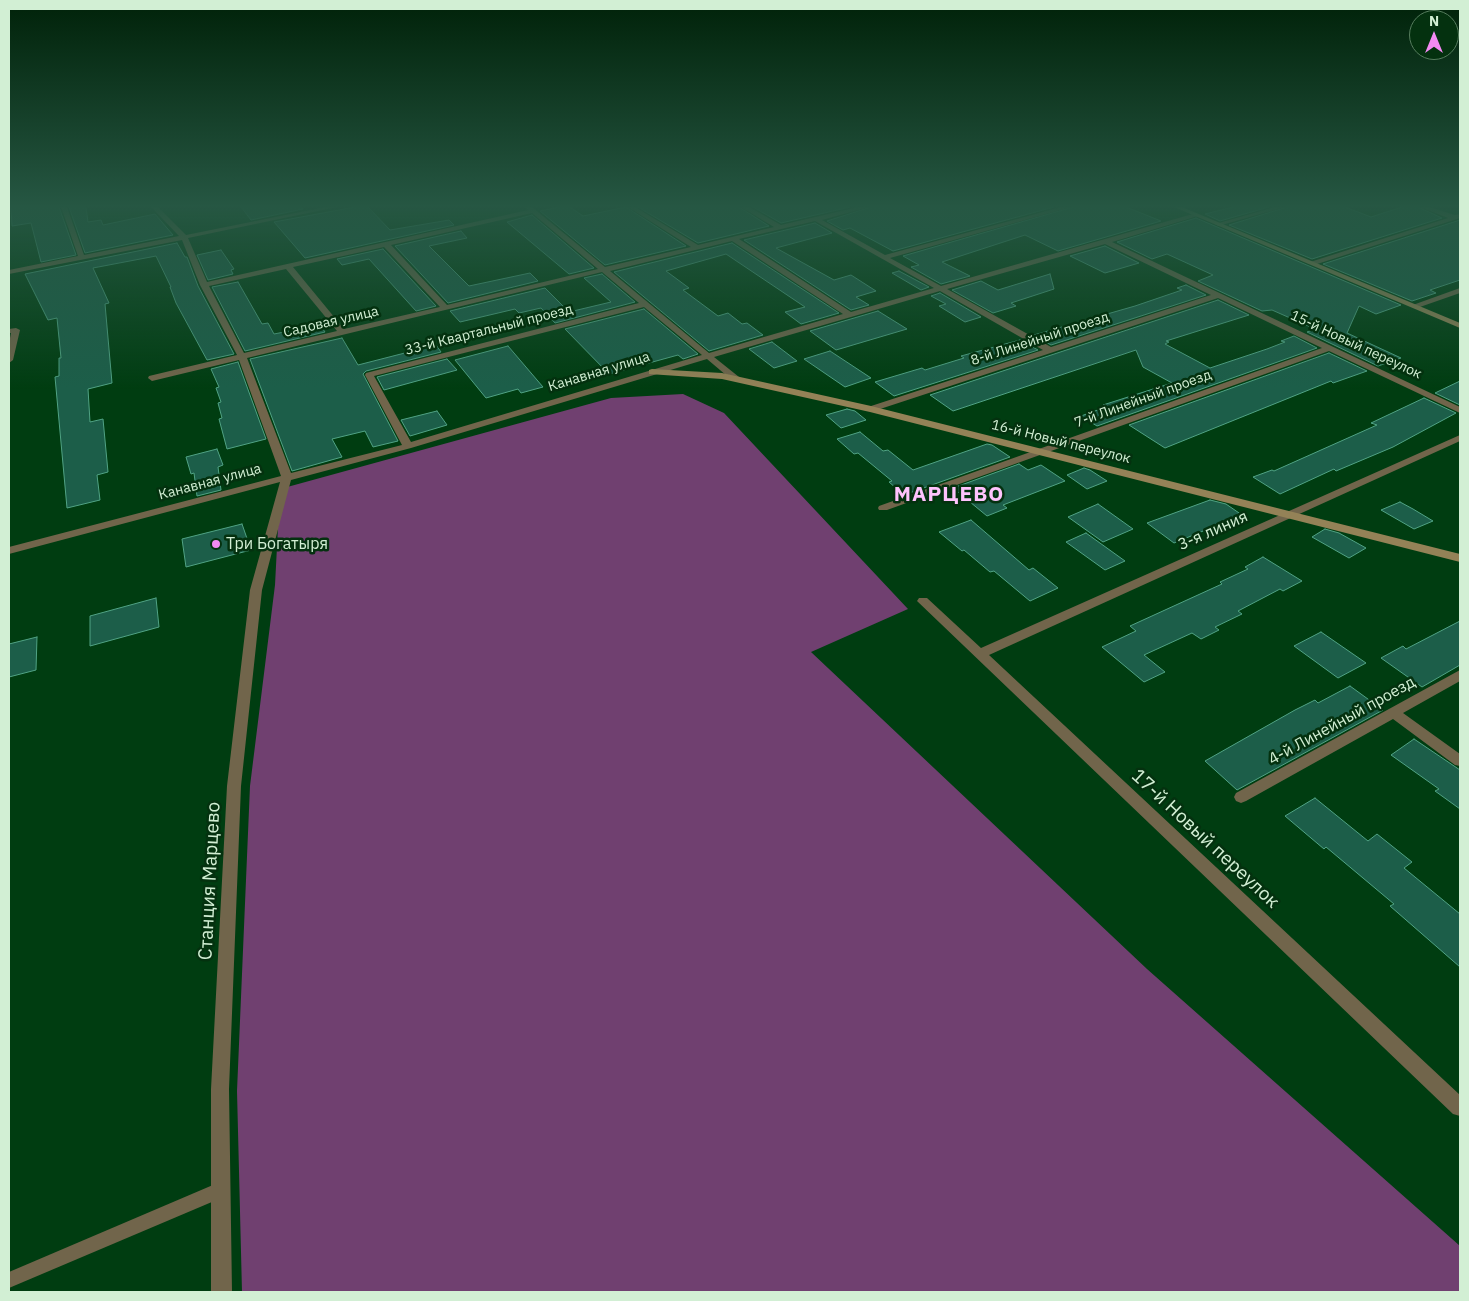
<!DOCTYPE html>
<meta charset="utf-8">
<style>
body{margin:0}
#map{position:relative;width:1469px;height:1301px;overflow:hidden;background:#003d11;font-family:"IBM Plex Sans",sans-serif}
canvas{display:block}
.frame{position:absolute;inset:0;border:10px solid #d2efd4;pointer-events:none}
.north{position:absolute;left:1409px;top:10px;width:50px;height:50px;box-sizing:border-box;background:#04310f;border:1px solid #567d5e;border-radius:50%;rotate:0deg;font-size:14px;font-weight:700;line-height:20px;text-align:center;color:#d2efd4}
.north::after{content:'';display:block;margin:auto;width:18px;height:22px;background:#f38af2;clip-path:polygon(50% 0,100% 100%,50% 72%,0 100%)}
</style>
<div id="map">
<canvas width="1469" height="1301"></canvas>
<div class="frame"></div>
<div class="north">N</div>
</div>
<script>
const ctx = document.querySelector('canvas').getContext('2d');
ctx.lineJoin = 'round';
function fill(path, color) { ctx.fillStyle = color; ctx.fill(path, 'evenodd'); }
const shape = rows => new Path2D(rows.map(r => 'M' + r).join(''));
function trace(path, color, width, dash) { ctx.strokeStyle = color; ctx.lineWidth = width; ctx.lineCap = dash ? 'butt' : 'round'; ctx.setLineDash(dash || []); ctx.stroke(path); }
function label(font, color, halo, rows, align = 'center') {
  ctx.font = font + ' "IBM Plex Sans",sans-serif'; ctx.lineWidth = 5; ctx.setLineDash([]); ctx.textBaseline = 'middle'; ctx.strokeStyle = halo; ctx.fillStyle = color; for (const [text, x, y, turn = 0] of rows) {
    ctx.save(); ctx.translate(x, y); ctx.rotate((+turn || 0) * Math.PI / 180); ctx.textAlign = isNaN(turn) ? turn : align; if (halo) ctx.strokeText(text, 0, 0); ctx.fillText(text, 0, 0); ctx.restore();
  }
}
const green = shape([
 [683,394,724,413,908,609,811,652,1147,969,1460,1246,1460,1292,242,1292,237,1091,250,786,275,585,280,489,611,398]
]);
const building = shape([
 [11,207,59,207,76,255,41,262,31,223,12,226,11,207],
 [69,207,86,207,88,222,101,220,103,225,155,214,173,235,85,253,69,207],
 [241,207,302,207,303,209,251,220,241,207],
 [355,207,368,207,390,230,449,220,454,225,305,258,274,222,355,207],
 [559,207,570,207,583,216,626,207,686,246,605,265,540,211,559,207],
 [638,207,739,207,769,226,698,243,638,207],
 [753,207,850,207,781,223,753,207],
 [871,207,1054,207,893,251,850,228,843,230,827,221,871,207],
 [1073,207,1126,207,1161,221,1058,251,1025,235,942,262,970,276,941,284,911,267,919,265,903,256,1073,207],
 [1233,207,1269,207,1220,221,1205,214,1233,207],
 [1287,207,1345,207,1371,217,1402,207,1418,207,1442,218,1312,259,1229,225,1287,207],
 [532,215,594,268,569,274,507,222,532,215],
 [1196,218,1401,305,1376,314,1359,306,1347,333,1401,358,1378,366,1307,332,1315,329,1272,310,1262,311,1198,281,1213,275,1167,254,1152,259,1117,242,1196,218],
 [1460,220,1460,280,1430,290,1436,293,1412,301,1323,264,1460,220],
 [815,223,832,233,776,248,834,280,851,275,876,291,856,297,869,305,851,310,744,240,815,223],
 [461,231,467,238,429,246,469,286,530,273,538,281,448,303,395,246,461,231],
 [177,243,185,257,187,257,198,286,234,354,207,360,176,303,170,287,171,287,156,256,93,268,109,303,105,304,112,383,88,389,90,422,103,419,108,472,97,475,100,500,67,508,55,377,59,376,59,358,61,358,57,318,48,320,25,274,177,243],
 [732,243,839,313,801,324,785,312,805,307,726,254,666,271,689,288,683,290,718,316,728,313,742,324,747,323,763,335,709,351,614,272,732,243],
 [1105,246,1139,263,1105,273,1070,256,1105,246],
 [383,249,436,306,416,311,369,259,342,265,337,259,383,249],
 [221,250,234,269,231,270,233,274,208,280,197,255,221,250],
 [899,271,929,287,921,290,892,273,899,271],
 [602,274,635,302,555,323,541,308,519,313,515,309,460,322,450,311,545,288,569,312,611,302,584,278,602,274],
 [1050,274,1054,289,1011,303,1016,306,993,313,952,290,981,281,998,290,1050,274],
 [238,282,262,324,268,323,274,334,320,325,325,332,245,351,212,287,238,282],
 [1186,285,1206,295,1051,345,1034,335,1135,306,1182,290,1177,288,1186,285],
 [940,293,981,317,965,322,939,306,946,304,931,296,940,293],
 [1218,300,1249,315,1166,341,1169,342,1165,344,1210,368,1267,349,1285,342,1281,341,1294,336,1317,348,1097,426,1081,416,1106,407,1103,405,1172,383,1143,367,1136,350,953,411,930,395,1218,300],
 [644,309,698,354,683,359,678,355,609,374,565,329,644,309],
 [878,311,907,329,836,350,810,331,878,311],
 [342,338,358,365,436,345,441,352,366,371,363,374,398,441,373,447,365,431,332,439,342,457,292,471,250,359,342,338],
 [1020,340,1038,350,894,396,875,382,922,368,925,370,964,358,961,356,1020,340],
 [772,342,797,361,774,368,749,349,772,342],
 [508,346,543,387,521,393,518,389,486,398,455,360,508,346],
 [830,351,871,378,845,387,804,359,830,351],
 [1329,353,1367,371,1333,383,1331,381,1165,448,1129,425,1329,353],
 [447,359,457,370,384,390,377,377,447,359],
 [238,362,266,439,227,449,219,419,222,418,218,403,221,402,216,388,219,387,211,369,238,362],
 [1460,381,1460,405,1435,393,1460,381],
 [1424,398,1456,413,1393,447,1336,471,1334,469,1280,494,1253,477,1272,470,1274,471,1377,425,1371,423,1424,398],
 [847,409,855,411,866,420,841,428,826,415,847,409],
 [437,411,447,425,410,436,401,420,437,411],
 [860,432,883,451,888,450,913,470,987,444,992,445,1010,457,904,495,889,482,892,481,858,453,854,454,837,439,860,432],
 [217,449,223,465,218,467,221,490,197,496,194,473,191,474,186,457,217,449],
 [1019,464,1028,470,1041,465,1065,481,1003,505,1007,508,987,516,953,488,1019,464],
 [1084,468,1090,470,1107,481,1087,489,1067,475,1084,468],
 [1210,500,1226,504,1242,515,1174,543,1147,523,1210,500],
 [1400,502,1413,509,1433,521,1414,529,1381,510,1400,502],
 [1098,504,1133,529,1103,542,1068,517,1098,504],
 [971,520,1029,570,1033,568,1058,588,1030,601,994,571,990,572,964,550,962,551,939,532,971,520],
 [242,524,251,550,186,567,182,539,242,524],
 [1325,529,1339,533,1366,548,1349,558,1312,537,1325,529],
 [1086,533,1125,561,1105,570,1066,542,1086,533],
 [1263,557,1302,581,1283,591,1280,589,1238,611,1242,614,1215,627,1219,630,1201,639,1192,633,1144,655,1165,672,1144,682,1102,647,1136,631,1130,626,1222,584,1220,582,1248,569,1245,567,1263,557],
 [156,598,159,627,90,646,90,616,156,598],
 [1460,621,1460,665,1422,687,1381,658,1403,646,1406,649,1460,621],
 [1321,632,1366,663,1338,678,1294,646,1321,632],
 [37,637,36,670,9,677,9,644,37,637],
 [1350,686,1383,710,1237,790,1205,761,1295,710,1315,700,1318,703,1350,686],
 [1414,739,1460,770,1460,809,1435,791,1439,789,1391,755,1414,739],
 [1315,798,1368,841,1377,834,1412,862,1404,868,1460,914,1460,967,1390,906,1394,904,1326,847,1324,849,1285,816,1315,798]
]);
const lane = shape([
 [220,1182,226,1184,228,1190,226,1196,9,1288,9,1272,220,1182]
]);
const street = shape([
 [61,207,67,207,84,255,179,236,151,207,158,207,186,235,325,207,337,207,188,238,207,282,528,210,525,207,532,207,605,267,691,247,628,207,635,207,698,245,774,227,741,207,749,207,781,225,858,207,869,207,822,220,885,255,1061,207,1071,207,890,258,941,286,1196,213,1199,215,1198,216,1112,242,1460,407,1460,413,1329,351,887,510,879,510,878,508,879,506,1322,348,1218,298,874,411,868,411,868,407,1043,350,940,291,714,357,739,377,739,381,733,381,707,359,411,448,291,480,262,590,241,786,229,1089,232,1292,211,1292,211,1089,227,786,250,590,280,482,9,554,9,547,281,476,239,360,152,381,148,378,149,376,237,355,200,285,182,240,9,274,9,270,78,256,61,207],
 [532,213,598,269,447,305,391,245,532,213],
 [815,221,934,288,851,312,739,239,815,221],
 [732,241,843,314,709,353,610,271,732,241],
 [1105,244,1211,295,1051,347,947,289,1105,244],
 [384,247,440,307,344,329,293,267,384,247],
 [286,269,337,331,244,353,209,286,286,269],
 [602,272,639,303,366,373,365,375,402,445,291,473,247,358,602,272],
 [644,307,702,355,411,442,374,376,644,307],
 [1275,207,1285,207,1218,226,1215,224,1275,207],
 [1420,207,1429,207,1455,215,1460,214,1460,218,1314,265,1307,263,1448,218,1420,207],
 [1460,288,1460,293,1417,308,1410,306,1460,288],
 [16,328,20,330,13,360,9,363,9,343,11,333,9,333,9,329,16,328],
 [1460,435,1460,441,989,655,1460,1095,1460,1116,1453,1114,917,601,919,598,927,598,981,648,1460,435],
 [1460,670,1460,681,1403,713,1460,754,1460,766,1455,765,1393,719,1246,801,1241,803,1236,801,1234,797,1236,793,1460,670]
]);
const secondary = shape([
 [1174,207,1182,207,1460,323,1460,328,1174,207],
 [652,369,722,373,871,406,1460,554,1460,562,870,412,722,379,649,374,649,370,652,369]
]);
const markers = [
 [216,544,5,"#f38af2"]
];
const farStreetnames = [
 ["Садовая улица",331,322,-13],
 ["33-й Квартальный проезд",489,330,-14],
 ["8-й Линейный проезд",1040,339,-18],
 ["15-й Новый переулок",1356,345,25],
 ["Канавная улица",599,372,-17],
 ["7-й Линейный проезд",1143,399,-20],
 ["16-й Новый переулок",1061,442,14],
 ["Канавная улица",210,482,-15]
];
const streetNames = [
 ["3-я линия",1213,531,-24],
 ["4-й Линейный проезд",1342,721,-29]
];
const poiNames = [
 ["Три Богатыря",226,544]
];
const nearStreetnames = [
 ["17-й Новый переулок",1205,839,43],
 ["Станция Марцево",210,881,-87]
];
const districtNames = [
 ["МАРЦЕВО",949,495]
];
fill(green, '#704070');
fill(building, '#1c5e49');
trace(building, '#50a385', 1);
fill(lane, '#71654b');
fill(street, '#71654b');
fill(secondary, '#948257');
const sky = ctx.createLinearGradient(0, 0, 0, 389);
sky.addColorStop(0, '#002209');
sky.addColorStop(0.53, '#265743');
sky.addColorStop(1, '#26574300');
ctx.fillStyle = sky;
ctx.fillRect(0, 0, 1469, 389);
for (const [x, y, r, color] of markers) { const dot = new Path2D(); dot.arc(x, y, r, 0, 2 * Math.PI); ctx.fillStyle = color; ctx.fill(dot); trace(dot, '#04310f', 2); }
label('14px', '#d2efd4', '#04310f', farStreetnames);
label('16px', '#d2efd4', '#04310f', streetNames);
label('16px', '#d2efd4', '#04310f', poiNames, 'left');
label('19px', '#d2efd4', '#04310f', nearStreetnames);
ctx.letterSpacing = '1px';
label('bold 21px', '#ffc3fd', '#04310f', districtNames);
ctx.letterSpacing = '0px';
</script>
